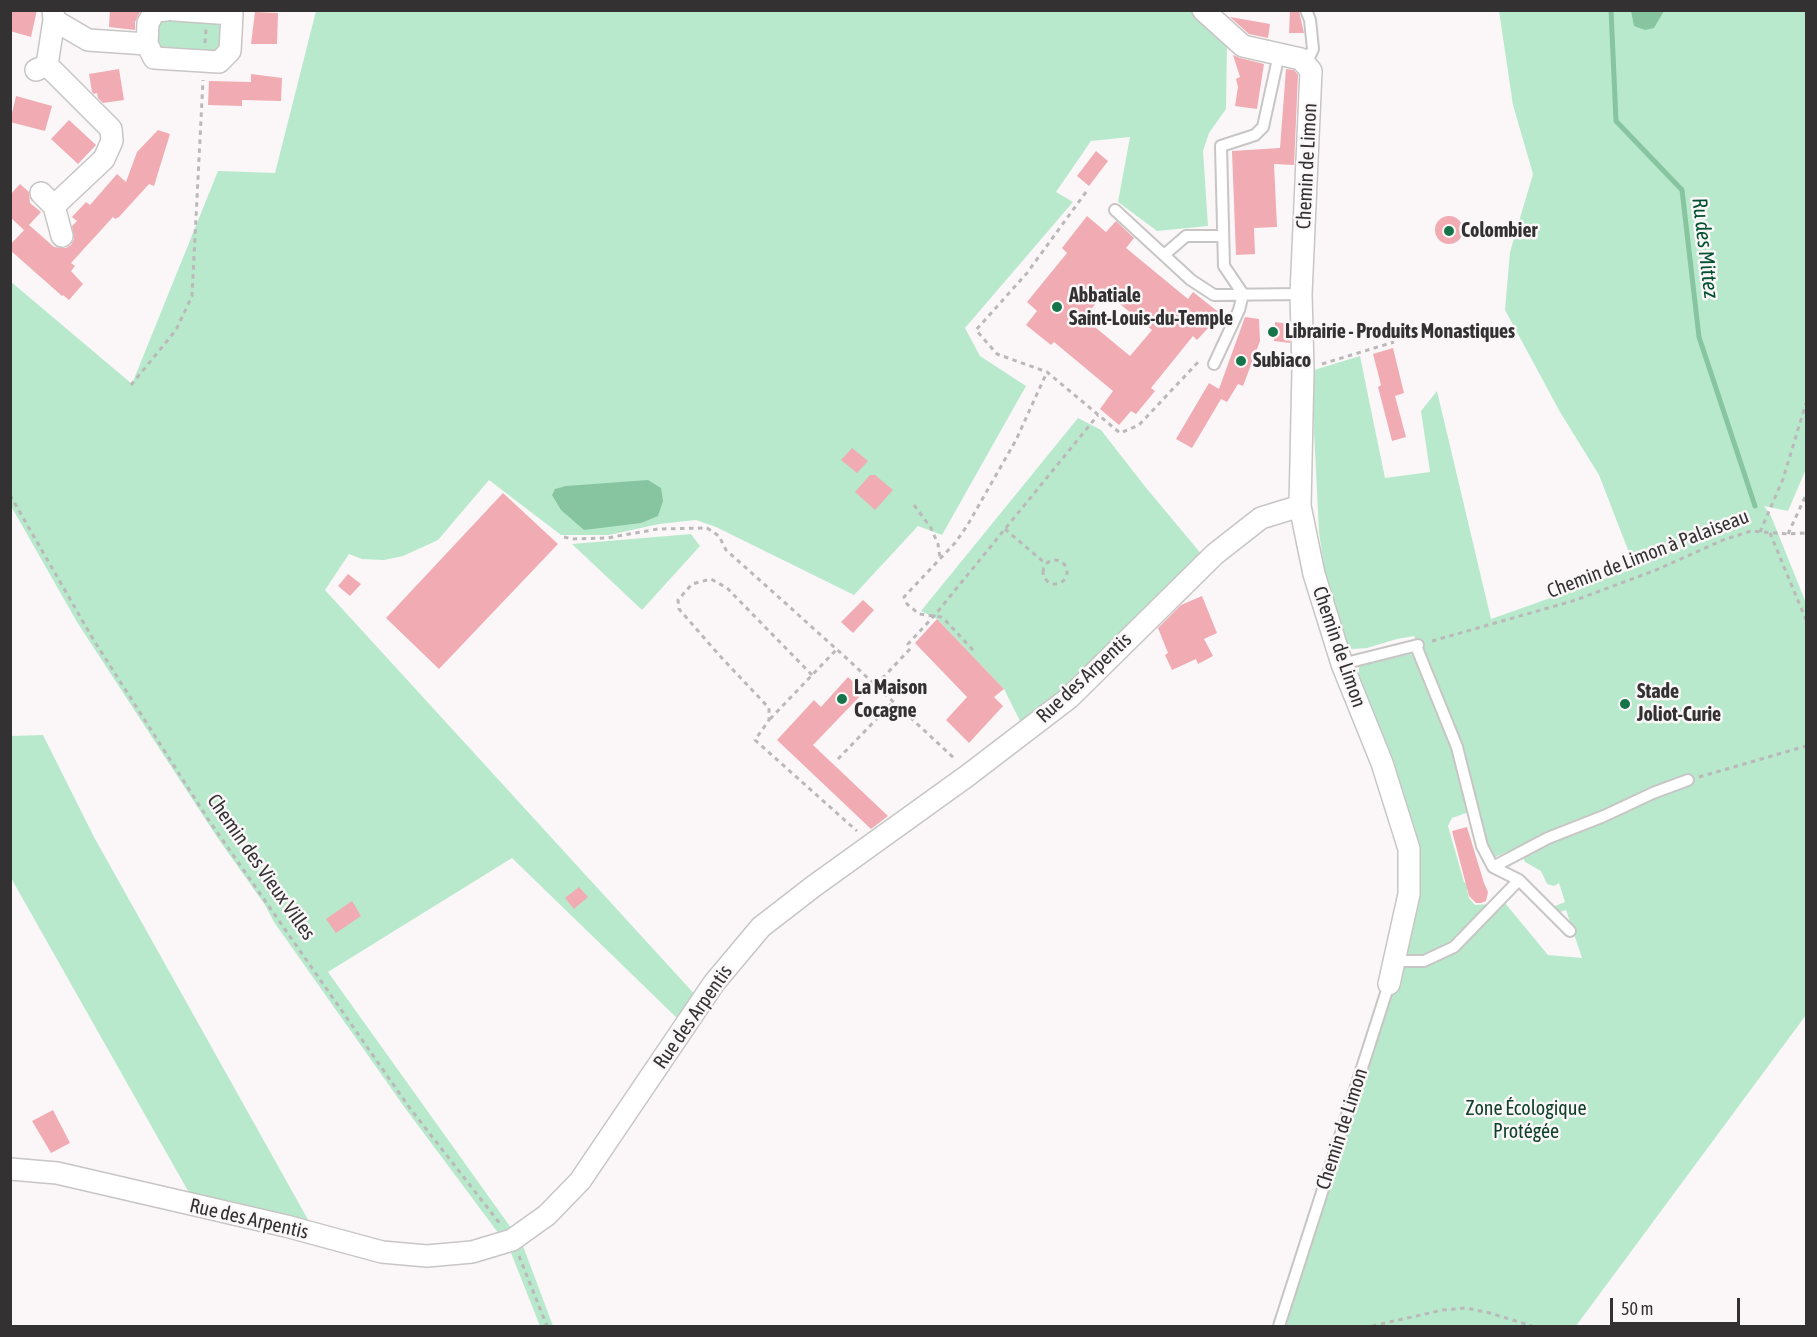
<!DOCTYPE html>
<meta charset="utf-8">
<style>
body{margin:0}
#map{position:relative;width:1817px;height:1337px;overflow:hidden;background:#fbf7f8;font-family:"Asap Condensed",sans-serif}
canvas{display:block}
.frame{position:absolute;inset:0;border:12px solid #333132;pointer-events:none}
.scale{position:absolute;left:1610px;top:1298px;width:130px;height:27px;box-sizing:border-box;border:3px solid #333132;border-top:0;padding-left:8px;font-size:18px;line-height:21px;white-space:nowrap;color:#333132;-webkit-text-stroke:4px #fbf7f8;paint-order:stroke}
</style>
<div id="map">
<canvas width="1817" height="1337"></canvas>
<div class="frame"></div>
<div class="scale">50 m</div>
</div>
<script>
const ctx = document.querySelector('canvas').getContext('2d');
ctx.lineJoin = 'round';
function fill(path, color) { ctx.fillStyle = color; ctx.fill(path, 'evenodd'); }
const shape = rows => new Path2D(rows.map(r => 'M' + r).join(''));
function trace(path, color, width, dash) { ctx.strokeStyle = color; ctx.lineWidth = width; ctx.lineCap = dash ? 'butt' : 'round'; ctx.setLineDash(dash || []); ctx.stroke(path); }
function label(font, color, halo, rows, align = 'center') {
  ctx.font = font + ' "Asap Condensed",sans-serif'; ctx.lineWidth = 5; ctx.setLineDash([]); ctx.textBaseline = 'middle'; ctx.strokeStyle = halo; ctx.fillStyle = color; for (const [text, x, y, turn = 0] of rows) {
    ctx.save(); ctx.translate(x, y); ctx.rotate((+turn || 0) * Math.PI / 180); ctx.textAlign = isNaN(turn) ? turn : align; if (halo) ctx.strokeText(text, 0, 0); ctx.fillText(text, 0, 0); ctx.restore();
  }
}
const green = shape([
 [1193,10,1227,44,1226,109,1209,133,1203,151,1208,226,1157,231,1118,202,1130,137,1091,141,1056,192,1073,202,965,328,980,356,1026,386,942,535,918,526,854,595,716,527,696,520,659,524,609,535,561,535,489,480,438,540,403,556,384,560,362,559,349,554,325,590,699,999,681,1022,512,858,328,972,514,1232,499,1234,405,1108,274,922,265,905,217,837,77,622,11,506,10,281,132,384,218,171,275,173,316,11],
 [1499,11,1806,11,1806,469,1788,511,1764,506,1771,516,1806,603,1806,1015,1576,1326,1285,1326,1400,967,1437,963,1406,962,1403,953,1414,894,1359,692,1359,666,1410,654,1413,655,1454,749,1469,812,1452,818,1448,826,1464,882,1470,885,1467,890,1469,898,1475,905,1505,903,1548,955,1582,958,1566,910,1557,913,1555,906,1565,902,1559,883,1554,886,1547,884,1541,871,1525,862,1523,857,1538,838,1495,857,1491,850,1485,849,1449,714,1437,683,1426,668,1414,636,1397,639,1367,648,1352,649,1343,643,1330,606,1319,532,1311,371,1360,356,1385,478,1430,472,1421,411,1437,391,1491,619,1635,568,1599,475,1560,412,1505,310,1510,252,1533,174,1513,105],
 [163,17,222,23,221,51,167,55,154,41,159,21],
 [1078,418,1101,430,1147,489,1203,556,1058,696,1022,725,1004,689,937,619,921,611],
 [691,534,700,546,642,610,572,544],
 [43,735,94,837,311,1225,192,1198,11,878,10,736],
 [523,1246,553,1326,540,1326,511,1253]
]);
const water = shape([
 [1631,11,1631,10,1664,11,1654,28,1645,30,1634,26],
 [648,480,661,488,663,501,658,516,641,523,584,530,561,510,552,495,555,489,566,486]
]);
const stream = shape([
 [1611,10,1616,121,1682,190,1699,337,1755,506]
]);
const building = shape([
 [10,10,37,10,31,37,10,31],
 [110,10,141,10,135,22,135,30,109,27],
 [1290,10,1299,11,1304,33,1289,33],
 [255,12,278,13,277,44,251,44],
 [1230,17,1270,24,1268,38,1249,34],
 [1233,55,1240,58,1264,64,1257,109,1235,106,1238,87,1236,79,1240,77],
 [119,69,124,100,103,103,98,98,97,93,94,94,92,92,89,74],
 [1286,69,1294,70,1298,75,1294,165,1274,164,1277,227,1254,228,1255,254,1236,255,1232,151,1280,148],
 [251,74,282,78,281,101,242,100,242,106,208,105,209,81,251,82],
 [16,96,52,106,45,131,10,122],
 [69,120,96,145,78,164,51,139],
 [158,130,170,134,154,186,149,184,119,217,115,219,113,217,71,263,75,266,71,271,83,284,69,300,63,295,62,296,10,250,10,245,24,230,10,217,10,195,20,184,29,192,30,203,41,212,29,225,54,247,66,248,71,245,74,239,72,226,77,221,72,217,86,202,90,205,117,174,126,182,137,152],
 [1096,151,1108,161,1089,186,1077,176],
 '1435 230a14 14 0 1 1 28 0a14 14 0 1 1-28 0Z',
 [1087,216,1106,232,1116,221,1134,238,1126,248,1188,299,1193,292,1221,314,1197,340,1193,336,1151,388,1155,391,1136,414,1131,411,1119,425,1100,409,1113,391,1054,342,1051,345,1026,325,1037,311,1027,302,1067,253,1062,248],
 [1105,292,1152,330,1130,356,1084,318],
 [1245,317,1259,319,1260,341,1243,386,1238,384,1227,402,1221,399,1192,448,1176,439,1209,383,1219,389],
 [1275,322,1289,324,1290,343,1274,341],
 [1393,348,1404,393,1395,396,1406,437,1392,441,1378,387,1381,385,1373,354],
 [852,448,868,461,857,473,841,460],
 [870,475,875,475,893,490,875,510,855,492],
 [503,493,558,544,439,669,386,618],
 [348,574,361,584,350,596,338,586],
 [1202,596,1217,633,1204,639,1213,656,1198,664,1196,659,1172,670,1165,655,1168,653,1158,628,1181,605],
 [863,600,874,610,853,633,841,622],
 [937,619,1004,689,994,697,1003,706,969,743,946,720,967,697,915,643],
 [848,677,864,692,813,745,888,816,871,829,777,740,814,700,821,707],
 [1467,827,1484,883,1488,892,1486,901,1481,903,1476,903,1469,896,1452,831],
 [579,887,588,897,574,909,565,898],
 [352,901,361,916,336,933,326,919],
 [53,1110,70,1143,51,1153,32,1121]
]);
const path = shape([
 [205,43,206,29],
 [1086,192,1027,273,976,330,997,354,1047,372,1120,433,1139,425,1200,360],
 [1322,364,1394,342],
 [131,385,176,330,192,296,203,80],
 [10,495,93,639,208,819,409,1107,501,1225],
 [914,505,931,528,938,544,940,558],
 [1005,529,1046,564],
 [1760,532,1783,479,1806,403],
 [1770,533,1806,620],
 [1788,534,1806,495],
 [564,537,572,539,607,538,658,529,707,528,719,536,726,550,842,654,956,760],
 '1043 572a12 12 0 1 1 24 0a12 12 0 1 1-24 0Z',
 [1432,641,1576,600,1656,570,1723,540,1751,531,1788,534,1806,533],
 [973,650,945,620,941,617,919,614,907,604,904,597,955,543,967,526,1016,440,1047,372],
 [812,675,727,588,711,579,692,584,678,600,679,609,719,655,769,708,769,720,755,740,857,831],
 [876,685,910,649,908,644,934,616,1098,415],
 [770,719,837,649],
 [838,759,893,702],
 [1699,777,1806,746],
 [519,1256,547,1326],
 [1372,1326,1443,1310,1466,1308,1490,1313,1532,1326]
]);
const service = shape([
 [1306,64,1313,49,1310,20,1306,10],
 [1115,210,1191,280,1214,295,1301,294],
 [1164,255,1186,236,1223,236],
 [1214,364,1239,310,1243,294,1224,266,1221,146,1255,135,1263,127,1279,54],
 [1416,646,1457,747,1482,846,1493,867,1548,838,1604,816,1653,793,1688,780],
 [1342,664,1418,645],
 [1493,867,1519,880,1570,931],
 [1394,961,1424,961,1454,947,1519,880],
 [1279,1326,1389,984]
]);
const minor = shape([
 [167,10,155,11,148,23,147,44,154,58,219,62,230,51,232,14,175,10],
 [1203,10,1243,46,1301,59,1311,71,1301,294,1303,370,1300,506,1314,574,1342,664,1382,763,1409,849,1409,894,1389,984],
 [54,20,88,40,147,44],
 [47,65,111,129,112,141,104,159,54,206],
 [36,70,47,65,54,20,53,10],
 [41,193,54,206,62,236],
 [10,1169,57,1173,286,1226,382,1252,427,1256,472,1252,512,1240,547,1215,580,1181,714,983,761,927,814,886,967,776,1069,698,1215,554,1261,518,1300,506]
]);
const markers = [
 [1449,231,6,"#15744a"],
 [1057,307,6,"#15744a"],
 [1273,332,6,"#15744a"],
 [1241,361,6,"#15744a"],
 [842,699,6,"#15744a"],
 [1625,704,6,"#15744a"]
];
const streetNames = [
 ["Chemin de Limon",1307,166,-87],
 ["Chemin de Limon à Palaiseau",1648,554,-21],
 ["Chemin de Limon",1339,647,71],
 ["Rue des Arpentis",1084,678,-43],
 ["Chemin des Vieux Villes",261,867,55],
 ["Rue des Arpentis",693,1017,-55],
 ["Chemin de Limon",1342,1129,-72],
 ["Rue des Arpentis",249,1219,13]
];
const poiNames = [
 ["Colombier",1461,231],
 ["Abbatiale",1069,296],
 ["Saint-Louis-du-Temple",1069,319],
 ["Librairie - Produits Monastiques",1285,332],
 ["Subiaco",1253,361],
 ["La Maison",854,688],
 ["Cocagne",854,711],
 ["Stade",1637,692],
 ["Joliot-Curie",1637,715]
];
const parkNames = [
 ["Zone Écologique",1526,1109],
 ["Protégée",1526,1132]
];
const waterNames = [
 ["Ru des Mittez",1705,248,83]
];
fill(green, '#b8e9cc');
fill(water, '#86c5a0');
trace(stream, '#86c5a0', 5);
fill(building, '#f1abb2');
trace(service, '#c8c5c5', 14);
trace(minor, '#c8c5c5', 24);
trace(path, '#bbb8b9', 3, [4.5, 4.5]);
trace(service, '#fff', 10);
trace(minor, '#fff', 21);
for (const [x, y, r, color] of markers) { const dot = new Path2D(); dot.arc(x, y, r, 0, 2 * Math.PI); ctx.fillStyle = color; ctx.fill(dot); trace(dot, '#fbf7f8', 2); }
label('20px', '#333132', '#fbf7f8', streetNames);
label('bold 20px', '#333132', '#fbf7f8', poiNames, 'left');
label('20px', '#0e4129', '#fbf7f8', parkNames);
label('italic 21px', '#005130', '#fbf7f8', waterNames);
</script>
